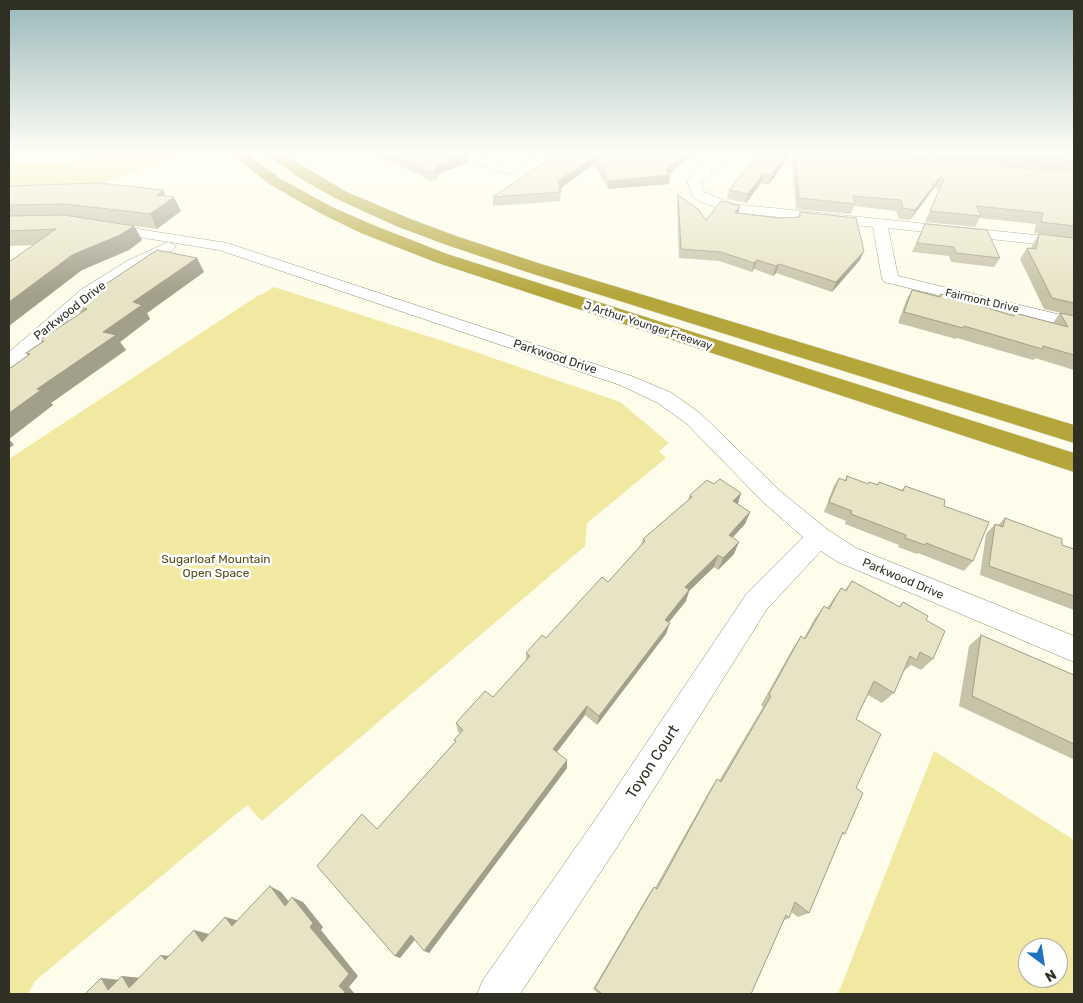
<!DOCTYPE html>
<style>
body{margin:0}
#map{position:relative;width:1083px;height:1003px;overflow:hidden;background:#fefcea;font-family:Rubik,sans-serif}
canvas{display:block}
.frame{position:absolute;inset:0;border:10px solid #313024;pointer-events:none}
.north{position:absolute;left:1018px;top:938px;width:50px;height:50px;box-sizing:border-box;background:#fff;border:1px solid #adaca7;border-radius:50%;rotate:149deg;font-size:14px;font-weight:700;line-height:20px;text-align:center;color:#313024}
.north::after{content:'';display:block;margin:auto;width:18px;height:22px;background:#1f72c0;clip-path:polygon(50% 0,100% 100%,50% 72%,0 100%)}
</style>
<div id="map">
<canvas width="1083" height="1003"></canvas>
<div class="frame"></div>
<div class="north">N</div>
</div>
<script>
const ctx = document.querySelector('canvas').getContext('2d');
ctx.lineJoin = 'round';
function fill(path, color) { ctx.fillStyle = color; ctx.fill(path, 'evenodd'); }
const shape = rows => new Path2D(rows.map(r => 'M' + r).join(''));
function trace(path, color, width, dash) { ctx.strokeStyle = color; ctx.lineWidth = width; ctx.lineCap = dash ? 'butt' : 'round'; ctx.setLineDash(dash || []); ctx.stroke(path); }
function label(font, color, halo, rows, align = 'center') {
  ctx.font = font + ' Rubik,sans-serif'; ctx.lineWidth = 5; ctx.setLineDash([]); ctx.textBaseline = 'middle'; ctx.strokeStyle = halo; ctx.fillStyle = color; for (const [text, x, y, turn = 0] of rows) {
    ctx.save(); ctx.translate(x, y); ctx.rotate((+turn || 0) * Math.PI / 180); ctx.textAlign = isNaN(turn) ? turn : align; if (halo) ctx.strokeText(text, 0, 0); ctx.fillText(text, 0, 0); ctx.restore();
  }
}
const green = shape([
 [102,153,179,154,90,188,9,193,9,165,63,164],
 [274,287,455,345,620,402,669,443,659,451,666,458,587,523,585,546,262,821,247,805,35,981,28,994,9,994,9,459,259,295,261,295],
 [934,751,1074,840,1074,994,838,994],
 [1028,948,1058,948,1058,978,1028,978]
]);
const street = shape([
 [450,153,469,153,505,165,522,153,537,153,511,173,506,174,450,153],
 [718,153,732,153,701,182,704,192,733,204,1074,239,1074,248,888,228,898,276,1074,318,1074,328,884,282,882,279,873,227,731,212,703,203,693,197,687,181,718,153],
 [106,224,227,243,634,377,672,393,701,414,779,490,828,530,856,548,1074,636,1074,662,838,562,821,551,767,609,621,841,520,994,477,994,483,980,597,817,747,593,803,537,763,502,687,424,658,403,620,385,219,250,101,231,99,228,101,225,106,224],
 [168,242,173,244,176,247,173,250,139,267,94,297,16,366,9,368,9,352,82,289,127,261,168,242]
]);
const highway = shape([
 [229,153,246,153,281,179,332,207,373,225,447,254,1074,453,1074,472,435,262,361,233,320,213,271,185,229,153],
 [264,153,281,153,347,192,408,218,456,236,541,264,1074,425,1074,443,527,272,444,244,396,226,335,198,303,180,264,153]
]);
const wall = shape([
 [370,153,467,153,467,162,437,175,436,181,428,180,421,175],
 [550,153,693,153,669,174,670,175,669,184,608,189,594,164,561,188,560,201,493,206,493,197,556,155],
 [787,153,789,153,788,157,769,185,761,183,746,203,727,199,729,190],
 [793,153,841,153,1074,172,1074,238,1034,233,1036,224,980,218,975,227,925,222,939,190,935,187,910,220,899,219,896,211,854,206,851,214,796,209,792,157],
 [862,153,1074,153,1074,172,1074,171],
 [9,186,166,196,181,211,157,229,134,226,142,240,129,250,82,270,34,245,9,246],
 [678,195,706,220,740,206,738,213,779,218,798,217,800,212,860,260,832,292,776,273,773,276,754,269,752,272,719,261,679,258,677,204],
 [925,224,1000,258,994,267,951,262,949,256,912,252],
 [1039,234,1074,238,1074,370,1035,358,1033,360,957,338,956,339,898,323,906,301,912,290,940,297,941,294,1013,315,1015,313,1053,323,1060,313,1061,313,1044,309,1020,259,1027,248,1031,248,1032,245],
 [197,258,204,272,147,313,150,319,120,342,126,350,51,403,53,405,9,439,28,356,26,353,42,342,40,340,81,313,77,307,104,288,103,286],
 [847,476,868,484,877,485,879,482,902,490,905,486,944,506,973,561,964,571,918,553,917,554,898,547,899,545,845,524,846,521,824,512,833,488,839,478,845,480],
 [714,484,741,493,738,504,750,512,745,524,732,538,734,554,718,570,714,567,689,591,686,601,669,622,666,634,597,725,585,715,557,752,567,768,429,953,415,940,400,958,395,956,377,829,455,742,454,740,460,733,458,732,456,723,493,697,526,660,526,653,546,638,608,582,641,545,643,539,688,500,690,495],
 [1005,518,1062,545,1074,549,1074,610,980,575,986,534,995,524,998,525],
 [852,581,899,607,903,602,926,620,933,659,921,670,911,665,904,671,894,693,882,703,868,695,856,719,856,788,845,834,841,836,809,913,798,917,791,912,789,918,784,920,751,994,599,994,593,989,650,892,654,887,655,888,711,788,717,779,719,781,763,707,761,705,793,648,801,636,804,638,815,618,824,606,827,608,841,588,845,590],
 [981,635,1074,675,1074,759,1073,759,959,706,969,646]
]);
const shadedWall = shape([
 [465,153,467,153,467,162,437,175,436,181,434,172,436,167],
 [684,153,693,153,668,175,670,175,669,184,608,189,609,181,666,170],
 [787,153,789,153,788,157,769,185,771,176],
 [595,156,594,164,561,188,561,196,561,192,558,193,558,181],
 [763,174,761,183,746,203,748,194],
 [940,177,935,187,910,220,915,210],
 [163,190,168,201,174,197,181,211,157,229,150,214,157,195],
 [740,206,738,215,735,213],
 [134,226,142,240,129,250,82,270,9,326,9,302,72,255],
 [864,251,860,260,832,292,836,282],
 [197,258,204,272,147,313,150,319,120,342,126,350,51,403,53,405,9,439,9,413,103,332,133,302],
 [757,260,754,269,752,272,754,263],
 [779,264,776,273,773,276,776,266],
 [9,439,14,445,9,448],
 [741,493,737,506,733,501],
 [750,512,745,524,724,547,729,535],
 [739,542,734,554,718,570,723,558],
 [718,555,714,567,689,591,686,601,662,631,665,620,685,587],
 [670,623,666,634,597,725,599,716],
 [587,706,585,715,553,757,553,749],
 [567,760,567,768,429,953,424,951],
 [270,886,281,892,296,910,285,906],
 [292,897,303,902,323,927,321,930,358,976,349,987,354,993,353,994,343,994,310,927],
 [225,917,240,921,232,926],
 [194,930,209,934,202,942],
 [411,935,416,938,400,958,395,956],
 [161,955,179,957,165,960],
 [122,976,142,978,129,988],
 [101,978,121,980,108,990]
]);
const building = shape([
 [388,153,465,153,436,167,434,172,427,171,420,166,388,153],
 [558,153,684,153,666,170,670,175,609,181,595,156,558,181,561,188,558,188,561,192,493,197,558,153],
 [759,153,787,153,771,176,763,174,748,194,729,190,759,153],
 [795,153,841,153,1074,172,1074,226,1041,222,1043,213,976,206,981,216,930,211,944,179,940,177,915,210,903,208,901,200,853,196,855,204,799,198,795,153],
 [986,153,1074,153,1074,161,986,153],
 [99,183,163,190,157,195,174,197,150,214,65,204,9,205,9,186,99,183],
 [678,195,698,209,706,220,721,201,740,206,735,213,779,218,800,217,800,212,856,218,864,251,836,282,779,264,776,266,757,260,754,263,721,252,681,249,678,195],
 [64,215,134,226,120,235,72,255,9,302,9,262,56,229,9,231,9,216,64,215],
 [925,224,987,230,1000,258,956,253,954,247,917,243,925,224],
 [1039,234,1074,238,1074,303,1052,298,1027,248,1036,249,1039,234],
 [157,250,197,258,133,302,142,305,103,332,116,335,37,389,41,390,9,413,9,369,30,354,26,353,44,341,40,340,87,309,77,307,106,286,103,286,157,250],
 [912,290,940,297,941,294,1014,316,1015,313,1068,327,1060,313,1074,316,1074,355,1043,346,1042,349,964,326,963,328,904,312,912,290],
 [847,476,868,484,869,482,878,485,879,482,903,491,905,486,945,500,944,506,989,522,973,561,926,543,925,545,905,538,906,535,851,514,852,511,829,502,839,478,846,481,847,476],
 [720,479,741,493,733,501,750,512,729,535,739,542,723,558,718,555,685,587,689,590,665,620,670,623,599,716,587,706,553,749,567,760,424,951,411,935,395,956,317,866,362,814,377,829,456,741,454,740,463,730,456,723,485,691,493,697,530,656,526,653,542,635,546,638,602,577,608,582,645,541,643,539,692,497,690,495,707,480,714,484,720,479],
 [1005,518,1062,539,1062,545,1074,549,1074,596,989,566,995,524,1003,527,1005,518],
 [852,581,900,607,903,602,928,616,926,620,945,631,933,659,920,652,917,660,910,656,894,693,874,681,856,719,881,734,856,788,863,793,845,834,843,832,809,913,795,902,789,918,786,915,751,994,602,994,595,988,654,887,657,889,717,779,721,782,771,696,769,694,801,636,805,639,824,606,829,609,841,588,846,591,852,581],
 [981,635,1074,675,1074,744,972,696,981,635],
 [270,886,285,906,292,897,313,923,310,927,349,974,339,986,345,992,343,994,85,994,101,978,108,990,122,976,129,988,161,955,165,960,194,930,202,942,225,917,232,926,270,886]
]);
const farStreetnames = [
 ["Fairmont Drive",982,301,13],
 ["J Arthur Younger Freeway",648,326,18]
];
const streetNames = [
 ["Parkwood Drive",70,311,-38],
 ["Parkwood Drive",555,357,18],
 ["Parkwood Drive",903,579,23]
];
const parkNames = [
 ["Sugarloaf Mountain",216,560],
 ["Open Space",216,574]
];
const nearStreetnames = [
 ["Toyon Court",653,762,-57]
];
fill(green, '#f1e8a1');
trace(street, '#8b886c', 1);
trace(highway, '#e2e2e0', 1);
fill(street, '#fff');
fill(highway, '#b5a63c');
fill(wall, '#c7c3a9');
fill(shadedWall, '#a29f8a');
fill(building, '#e7e3c5');
trace(building, '#a29f8a', 1);
const sky = ctx.createLinearGradient(0, 0, 0, 294);
sky.addColorStop(0, '#9ab8ba');
sky.addColorStop(0.52, '#fffef6');
sky.addColorStop(1, '#fffef600');
ctx.fillStyle = sky;
ctx.fillRect(0, 0, 1083, 294);
label('11px', '#313024', '#fff', farStreetnames);
label('12px', '#313024', '#fff', streetNames);
label('12px', '#554d16', '#fff', parkNames);
label('15px', '#313024', '#fff', nearStreetnames);
</script>
